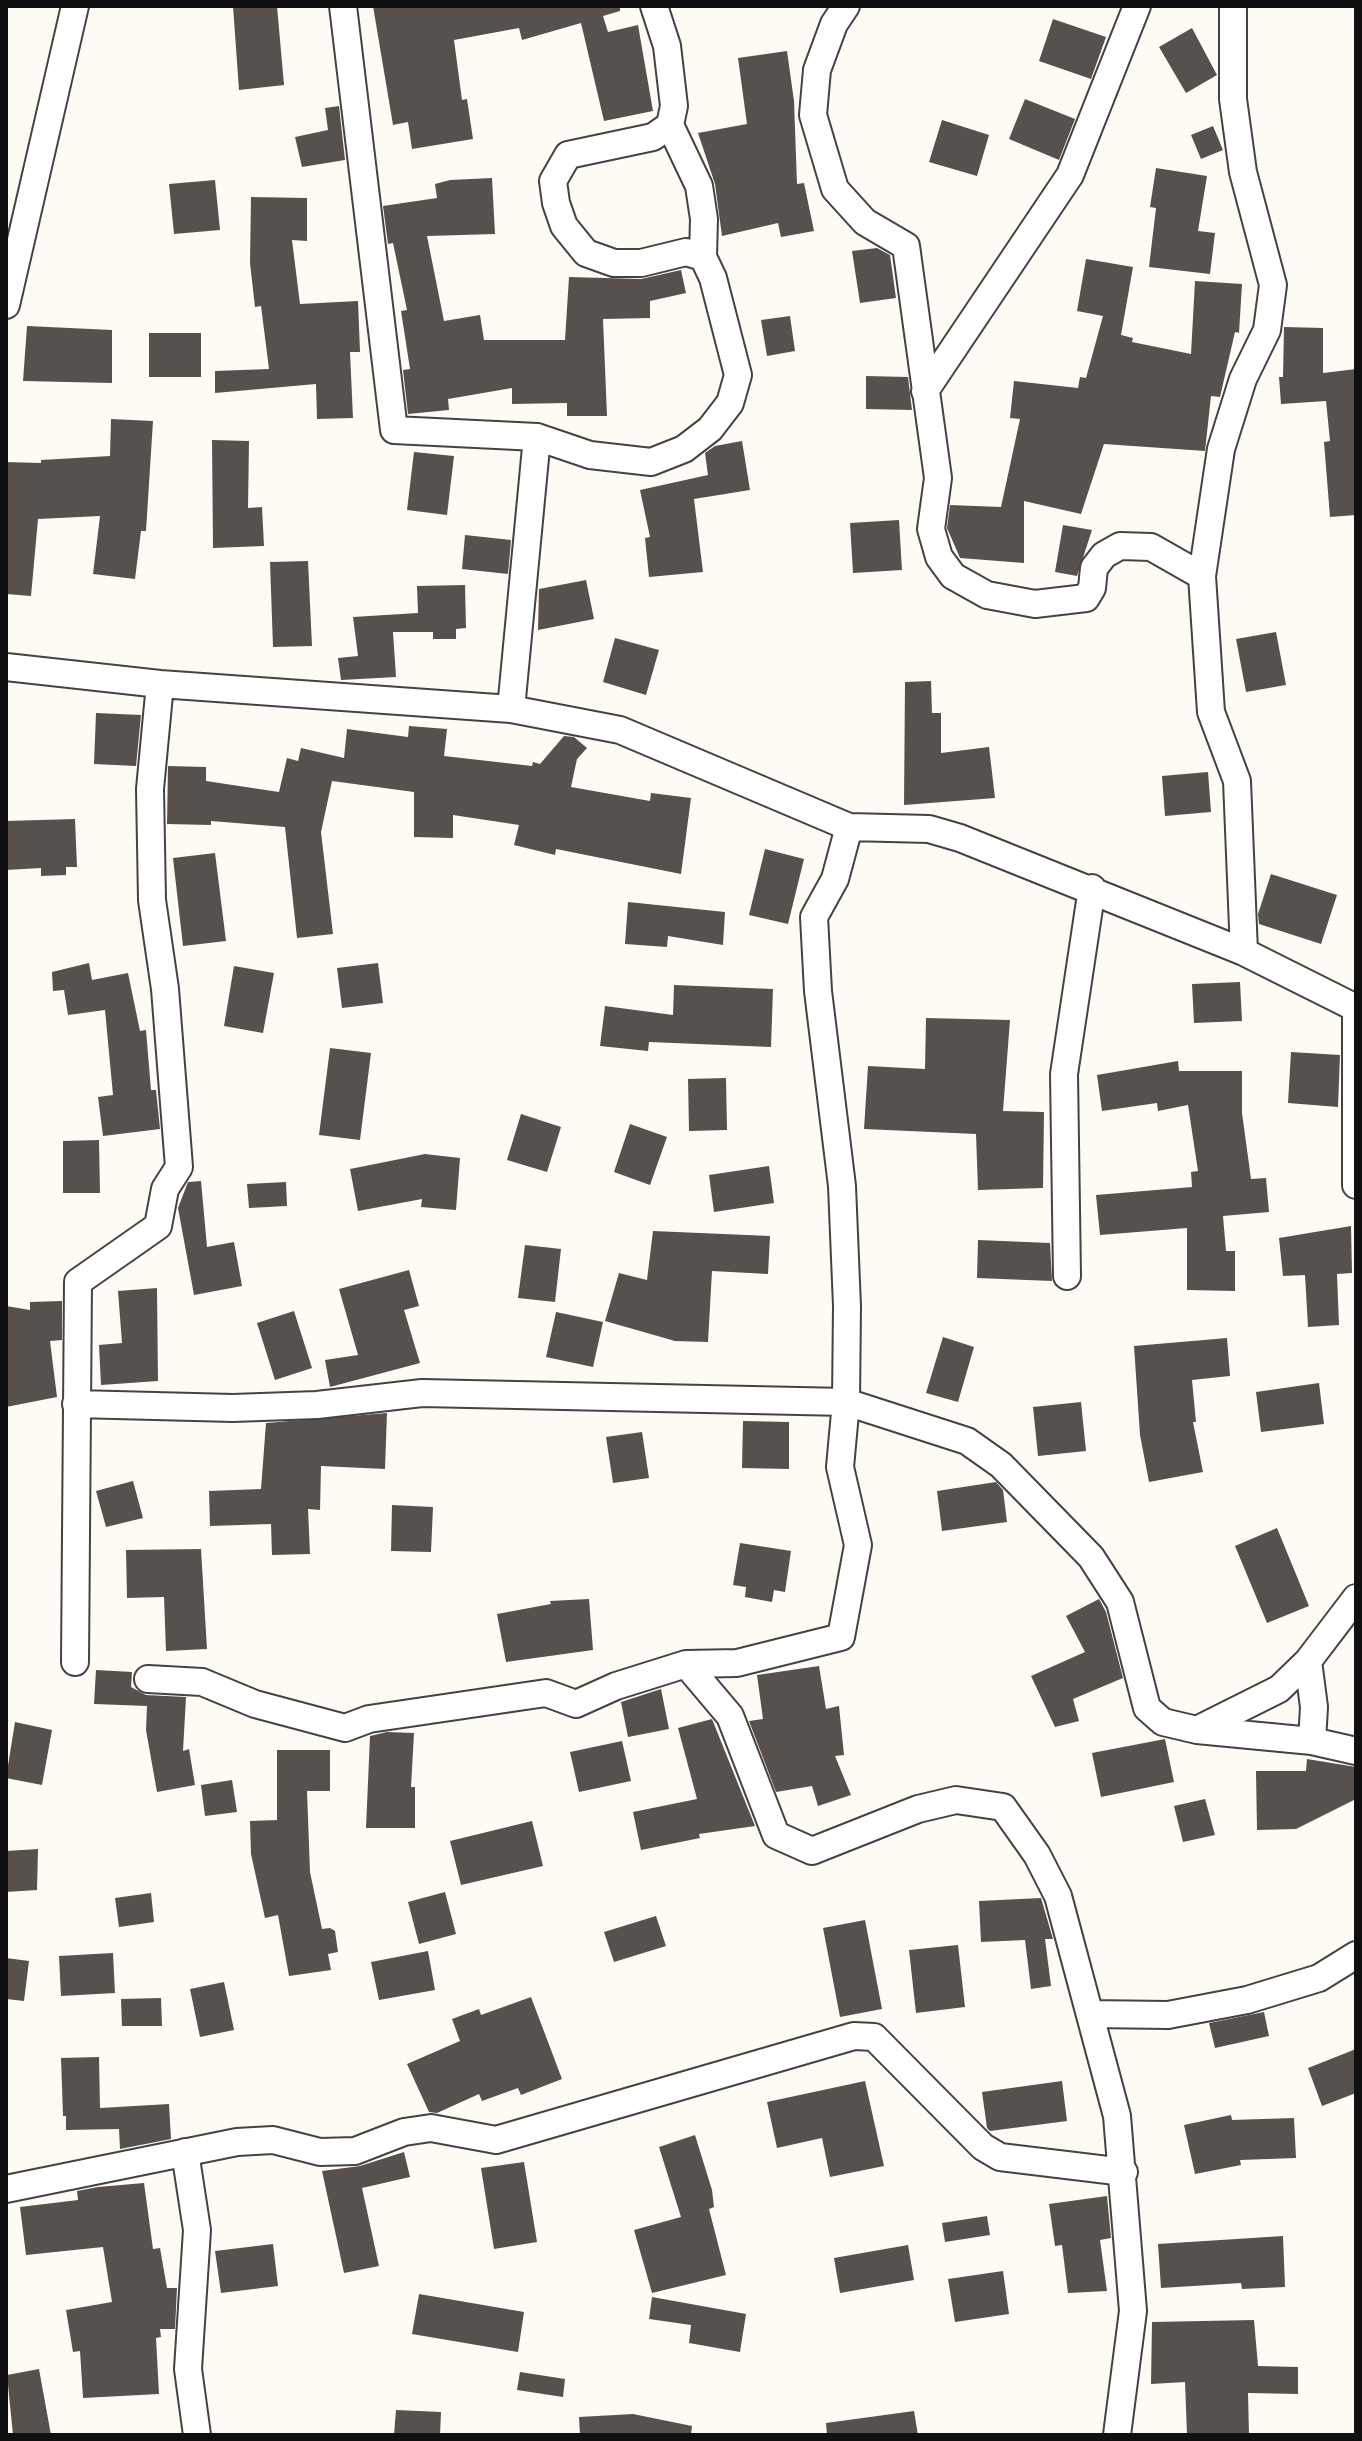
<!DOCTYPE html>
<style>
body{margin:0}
#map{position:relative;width:1362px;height:2441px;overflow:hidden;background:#fefbf4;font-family:Literata,serif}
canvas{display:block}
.frame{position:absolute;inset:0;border:8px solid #101010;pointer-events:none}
</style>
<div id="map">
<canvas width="1362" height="2441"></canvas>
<div class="frame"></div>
</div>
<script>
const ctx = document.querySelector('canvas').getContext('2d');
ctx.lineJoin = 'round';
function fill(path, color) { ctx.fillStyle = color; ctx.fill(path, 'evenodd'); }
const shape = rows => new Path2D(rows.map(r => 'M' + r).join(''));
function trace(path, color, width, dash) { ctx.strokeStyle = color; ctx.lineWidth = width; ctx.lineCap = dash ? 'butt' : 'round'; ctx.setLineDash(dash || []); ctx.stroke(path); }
const building = shape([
 [233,6,277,6,284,85,239,90],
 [373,6,620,6,620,11,603,16,608,32,638,25,653,111,604,121,581,23,522,40,519,28,454,40,462,100,467,99,473,139,412,149,408,122,393,125],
 [1053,19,1106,37,1091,79,1039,61],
 [1192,28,1217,75,1186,93,1159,47],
 [787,51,794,101,797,184,804,183,814,231,781,237,778,223,722,236,715,184,698,133,747,124,738,58],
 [1025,99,1075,119,1059,160,1009,139],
 [339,106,345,160,302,167,295,137,328,130,325,108],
 [942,120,989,135,977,176,929,162],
 [1213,126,1223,150,1201,159,1191,135],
 [1156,168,1207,176,1198,231,1215,233,1210,274,1149,267,1156,208,1150,207],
 [492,178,495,234,427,236,444,321,480,315,484,340,565,340,569,277,641,279,681,270,686,293,650,301,650,318,603,319,607,416,567,416,567,403,512,404,512,388,448,399,449,410,408,414,403,370,410,369,401,311,407,310,393,243,388,244,383,206,437,198,435,184,450,180],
 [215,180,220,230,174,234,169,184],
 [251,197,307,198,307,241,292,240,300,304,358,301,360,352,350,352,353,418,317,419,316,384,215,393,215,371,269,369,261,306,255,307,250,263],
 [877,248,890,255,896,298,860,303,852,251],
 [1086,259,1133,267,1121,335,1133,338,1132,342,1191,354,1195,281,1242,284,1239,333,1235,332,1220,397,1211,396,1205,451,1104,444,1081,514,1024,501,1024,563,960,558,947,528,950,505,1001,507,1020,419,1010,418,1014,381,1078,388,1080,377,1086,378,1103,316,1077,311],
 [790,316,795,351,767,356,761,320],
 [27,326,112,330,112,383,23,381],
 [1284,327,1323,328,1323,373,1356,369,1356,515,1330,517,1324,442,1330,441,1326,401,1281,404,1279,377,1283,377],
 [149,333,201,333,201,377,149,377],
 [866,376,908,377,912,410,866,409],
 [111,419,153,421,146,531,141,531,135,579,93,574,100,516,38,519,31,596,6,594,6,462,41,463,41,460,110,456],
 [212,440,249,441,248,508,262,507,264,546,213,548],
 [742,441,750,490,694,499,703,572,649,577,645,538,650,537,640,490,708,475,705,453,715,446],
 [414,452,454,456,447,515,407,510],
 [899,520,902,570,853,573,850,523],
 [1063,525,1092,530,1077,576,1055,572],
 [465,535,511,540,508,574,462,569],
 [308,561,312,646,273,647,270,562],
 [586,580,594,619,538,630,539,589],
 [465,585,466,628,456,629,456,639,433,639,433,632,393,632,396,677,341,680,338,658,358,656,353,617,418,613,417,586],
 [1276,632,1286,685,1246,692,1236,639],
 [615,638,659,650,646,695,603,682],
 [931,681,932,713,941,713,941,753,989,747,995,798,904,805,905,682],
 [96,713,141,715,136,766,94,764],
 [409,726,447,729,444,756,532,766,533,762,540,764,564,736,574,737,587,748,577,759,571,787,650,801,651,793,691,798,681,874,556,849,555,855,514,845,519,825,453,815,453,838,414,837,414,792,332,781,321,832,333,934,297,938,285,827,211,821,211,825,167,824,168,766,206,767,206,781,279,792,287,758,298,761,301,748,344,758,347,729,408,737],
 [1208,772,1211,812,1165,816,1162,776],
 [75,819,77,867,66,867,66,875,41,876,41,868,6,870,6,821],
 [765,849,804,859,788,924,749,915],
 [215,853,226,941,183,946,173,858],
 [1271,874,1337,895,1321,944,1259,924,1258,914],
 [628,902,725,912,723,945,668,936,667,947,625,944],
 [89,963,92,980,128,973,140,1031,146,1030,151,1090,156,1090,160,1129,103,1136,98,1097,113,1095,105,1010,68,1015,64,990,53,991,52,972],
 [378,963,383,1003,342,1008,337,968],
 [234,966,274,973,263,1033,224,1026],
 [1240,982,1242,1021,1194,1023,1192,984],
 [674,985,773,989,771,1047,649,1042,648,1051,600,1046,605,1006,673,1015],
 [926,1018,1010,1020,1003,1111,1044,1112,1043,1188,978,1190,976,1134,864,1129,868,1066,925,1069],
 [330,1048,371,1053,360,1140,319,1135],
 [1291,1052,1340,1055,1338,1107,1288,1103],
 [1178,1061,1179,1071,1242,1071,1242,1113,1251,1179,1266,1178,1269,1212,1223,1216,1226,1251,1235,1251,1235,1291,1187,1290,1187,1228,1100,1235,1096,1195,1192,1187,1191,1172,1198,1171,1188,1105,1158,1111,1157,1103,1102,1111,1097,1075],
 [726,1078,727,1130,689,1131,688,1079],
 [521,1114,561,1127,547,1172,507,1160],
 [630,1124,667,1137,650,1185,614,1172],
 [99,1140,100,1193,63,1193,63,1141],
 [425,1154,460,1158,456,1210,421,1207,422,1199,358,1211,350,1169],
 [769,1166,774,1203,714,1212,709,1175],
 [201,1181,207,1247,234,1242,242,1286,194,1295,178,1208,188,1182],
 [286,1182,287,1206,249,1208,247,1184],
 [1351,1226,1352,1273,1337,1274,1339,1325,1308,1327,1305,1275,1283,1276,1279,1238],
 [653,1231,770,1236,768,1274,712,1271,708,1342,675,1341,605,1321,619,1273,647,1280],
 [978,1240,1050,1243,1052,1281,977,1278],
 [525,1245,561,1249,555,1302,518,1298],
 [409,1270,419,1306,404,1310,420,1363,330,1387,325,1360,358,1355,339,1289],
 [157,1288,158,1381,101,1385,99,1345,122,1343,118,1291],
 [62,1301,62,1340,50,1341,57,1397,6,1407,6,1306,30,1310,30,1302],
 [294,1311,312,1368,275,1380,257,1323],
 [556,1312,603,1322,593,1367,546,1357],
 [943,1337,974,1347,958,1402,926,1393],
 [1227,1338,1230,1376,1192,1380,1196,1422,1193,1422,1203,1472,1149,1482,1140,1435,1134,1346],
 [1319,1383,1324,1424,1261,1432,1256,1392],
 [1081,1402,1086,1451,1038,1456,1033,1407],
 [387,1413,385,1469,321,1466,320,1510,308,1509,310,1554,272,1555,271,1524,210,1526,209,1491,261,1489,266,1423],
 [743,1421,789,1422,789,1469,742,1468],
 [642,1432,649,1478,613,1483,606,1437],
 [133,1481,143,1518,106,1527,96,1491],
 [996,1482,1003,1490,1007,1522,942,1531,937,1491],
 [392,1505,433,1507,431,1552,391,1551],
 [1277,1528,1309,1606,1267,1623,1235,1546],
 [740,1543,791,1551,785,1592,774,1590,772,1602,745,1597,746,1587,733,1585],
 [201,1549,207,1649,166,1651,164,1597,127,1598,126,1550],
 [589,1599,593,1650,506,1662,497,1614,551,1604,550,1601],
 [1099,1599,1106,1612,1123,1678,1073,1699,1079,1721,1055,1727,1031,1676,1085,1652,1066,1616],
 [819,1666,826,1709,839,1706,844,1755,835,1756,851,1795,818,1806,812,1786,776,1792,749,1721,763,1719,757,1675],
 [96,1670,132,1672,131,1687,146,1695,186,1697,183,1751,189,1749,195,1785,157,1792,146,1730,147,1706,94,1704],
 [661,1689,669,1729,628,1737,621,1702],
 [712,1719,755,1826,699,1834,700,1838,641,1850,633,1812,697,1799,678,1728],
 [15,1722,52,1730,42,1785,6,1778],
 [387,1732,414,1733,411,1787,415,1787,415,1828,366,1828,370,1736],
 [1165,1739,1174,1782,1101,1797,1092,1753],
 [622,1741,631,1781,579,1792,570,1752],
 [277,1750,330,1750,330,1791,307,1791,310,1872,322,1929,330,1928,335,1931,338,1952,328,1954,331,1970,289,1976,278,1915,265,1918,251,1854,250,1821,277,1820],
 [1307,1759,1356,1767,1356,1799,1296,1829,1257,1830,1256,1771,1306,1771],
 [232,1780,237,1812,205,1816,201,1785],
 [1205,1799,1215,1835,1183,1842,1174,1806],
 [532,1821,543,1866,461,1885,450,1841],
 [38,1849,37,1890,6,1892,6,1851],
 [445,1892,456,1934,419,1944,408,1902],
 [151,1893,154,1922,119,1927,115,1898],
 [1041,1898,1053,1939,1045,1939,1051,1986,1031,1989,1025,1940,981,1942,979,1901],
 [656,1916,666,1946,614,1962,604,1932],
 [865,1920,882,2009,840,2017,823,1928],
 [958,1945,965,2007,916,2013,909,1950],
 [428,1951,435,1990,379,2000,371,1962],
 [113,1953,115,1993,61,1996,59,1956],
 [6,1958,29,1961,24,2001,6,1999],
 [224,1982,234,2030,200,2037,190,1989],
 [531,1997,562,2079,521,2095,518,2088,482,2101,479,2094,437,2113,429,2112,407,2064,460,2041,452,2019,479,2009,481,2015],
 [161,1998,162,2026,122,2026,121,1999],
 [1264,2012,1269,2036,1215,2048,1209,2023],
 [1356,2049,1356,2093,1322,2106,1308,2068],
 [99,2057,100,2108,169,2104,171,2139,120,2149,119,2129,66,2130,66,2116,63,2116,61,2058],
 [865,2081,884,2166,830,2177,822,2138,777,2148,767,2102],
 [1062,2081,1067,2121,990,2131,987,2128,982,2092],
 [1231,2115,1232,2120,1294,2118,1296,2158,1240,2160,1241,2165,1195,2174,1184,2125],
 [695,2135,712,2190,714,2207,709,2209,726,2275,652,2293,634,2230,681,2217,659,2147],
 [404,2152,410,2177,362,2188,379,2266,344,2273,322,2171,360,2166],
 [524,2162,537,2242,494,2249,481,2168],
 [144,2183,153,2249,160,2248,167,2288,177,2288,175,2329,160,2329,161,2337,156,2338,159,2394,83,2398,80,2351,73,2352,66,2310,112,2302,103,2247,26,2255,20,2207,78,2200,77,2191,98,2187],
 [1107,2196,1111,2238,1100,2240,1107,2291,1068,2293,1062,2245,1055,2246,1049,2204],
 [987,2216,990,2235,945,2242,942,2223],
 [1283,2236,1285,2287,1242,2289,1241,2283,1161,2288,1158,2244],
 [273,2244,278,2286,221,2293,215,2251],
 [908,2245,914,2280,840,2293,834,2258],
 [1003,2271,1009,2314,955,2322,948,2279],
 [419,2294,524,2312,518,2352,412,2334],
 [652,2297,746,2314,740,2352,689,2343,691,2325,649,2319],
 [1254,2320,1258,2366,1298,2367,1298,2394,1248,2393,1249,2435,1187,2435,1185,2382,1151,2384,1152,2322],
 [39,2369,51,2435,13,2435,7,2375],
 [520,2372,565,2379,563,2397,517,2390],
 [396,2410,441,2412,440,2435,394,2435],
 [914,2411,918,2435,827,2435,826,2423],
 [633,2414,692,2426,691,2435,580,2435,579,2417]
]);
const minor = shape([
 [343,6,394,430,537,437],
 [846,6,834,24,817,70,813,115,835,189,865,222,906,246,938,478,931,529,939,557,953,576,987,595,1035,604,1086,598,1092,588,1094,568,1104,555,1120,546,1151,547,1202,576],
 [1233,6,1233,99,1243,172,1273,285,1267,330,1243,379,1221,449,1202,576,1211,712,1237,781,1244,952],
 [670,125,699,186,704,219,703,257],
 [6,305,75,6],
 [925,391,1070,175,1137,6],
 [6,667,160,684,511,709,620,730,849,827,929,829,960,838,1244,952,1356,1008],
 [511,709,537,437,590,455,651,462,684,449,710,429,730,403,738,375,713,278,703,257,686,252,641,263,614,263,586,253,564,226,556,203,553,181,568,155,653,137,670,125,674,106,667,46,654,6],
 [1356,1011,1356,1185],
 [1067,1276,1064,1074,1092,888],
 [76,1404,233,1408,317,1405,422,1393,846,1402,967,1441,1001,1465,1091,1557,1120,1602,1147,1708,1163,1722,1197,1730,1312,1741,1356,1751],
 [1308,1661,1314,1707,1312,1741],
 [75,1662,78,1282,158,1226,165,1189,179,1167,165,989,152,900,150,789,160,684],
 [686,1664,730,1716,776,1835,812,1851,918,1809,956,1800,1003,1807,1037,1855,1058,1896,1117,2116,1133,2311,1117,2435],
 [148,1679,202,1682,255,1704,345,1728,369,1719,546,1693,576,1704,616,1686,686,1664,737,1663,841,1637,858,1545,840,1467,846,1402,847,1306,842,1186,818,991,814,917,835,879,849,827],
 [1197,1730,1279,1689,1308,1661,1356,1598],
 [1090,2014,1168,2015,1247,2000,1319,1978,1356,1955],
 [185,2152,197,2230,188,2369,197,2435],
 [6,2189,237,2142,273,2140,320,2152,355,2151,404,2132,431,2128,496,2140,854,2036,874,2037,983,2147,1000,2157,1124,2172]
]);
fill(building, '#57514d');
trace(minor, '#434343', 30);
trace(minor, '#fff', 26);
</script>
